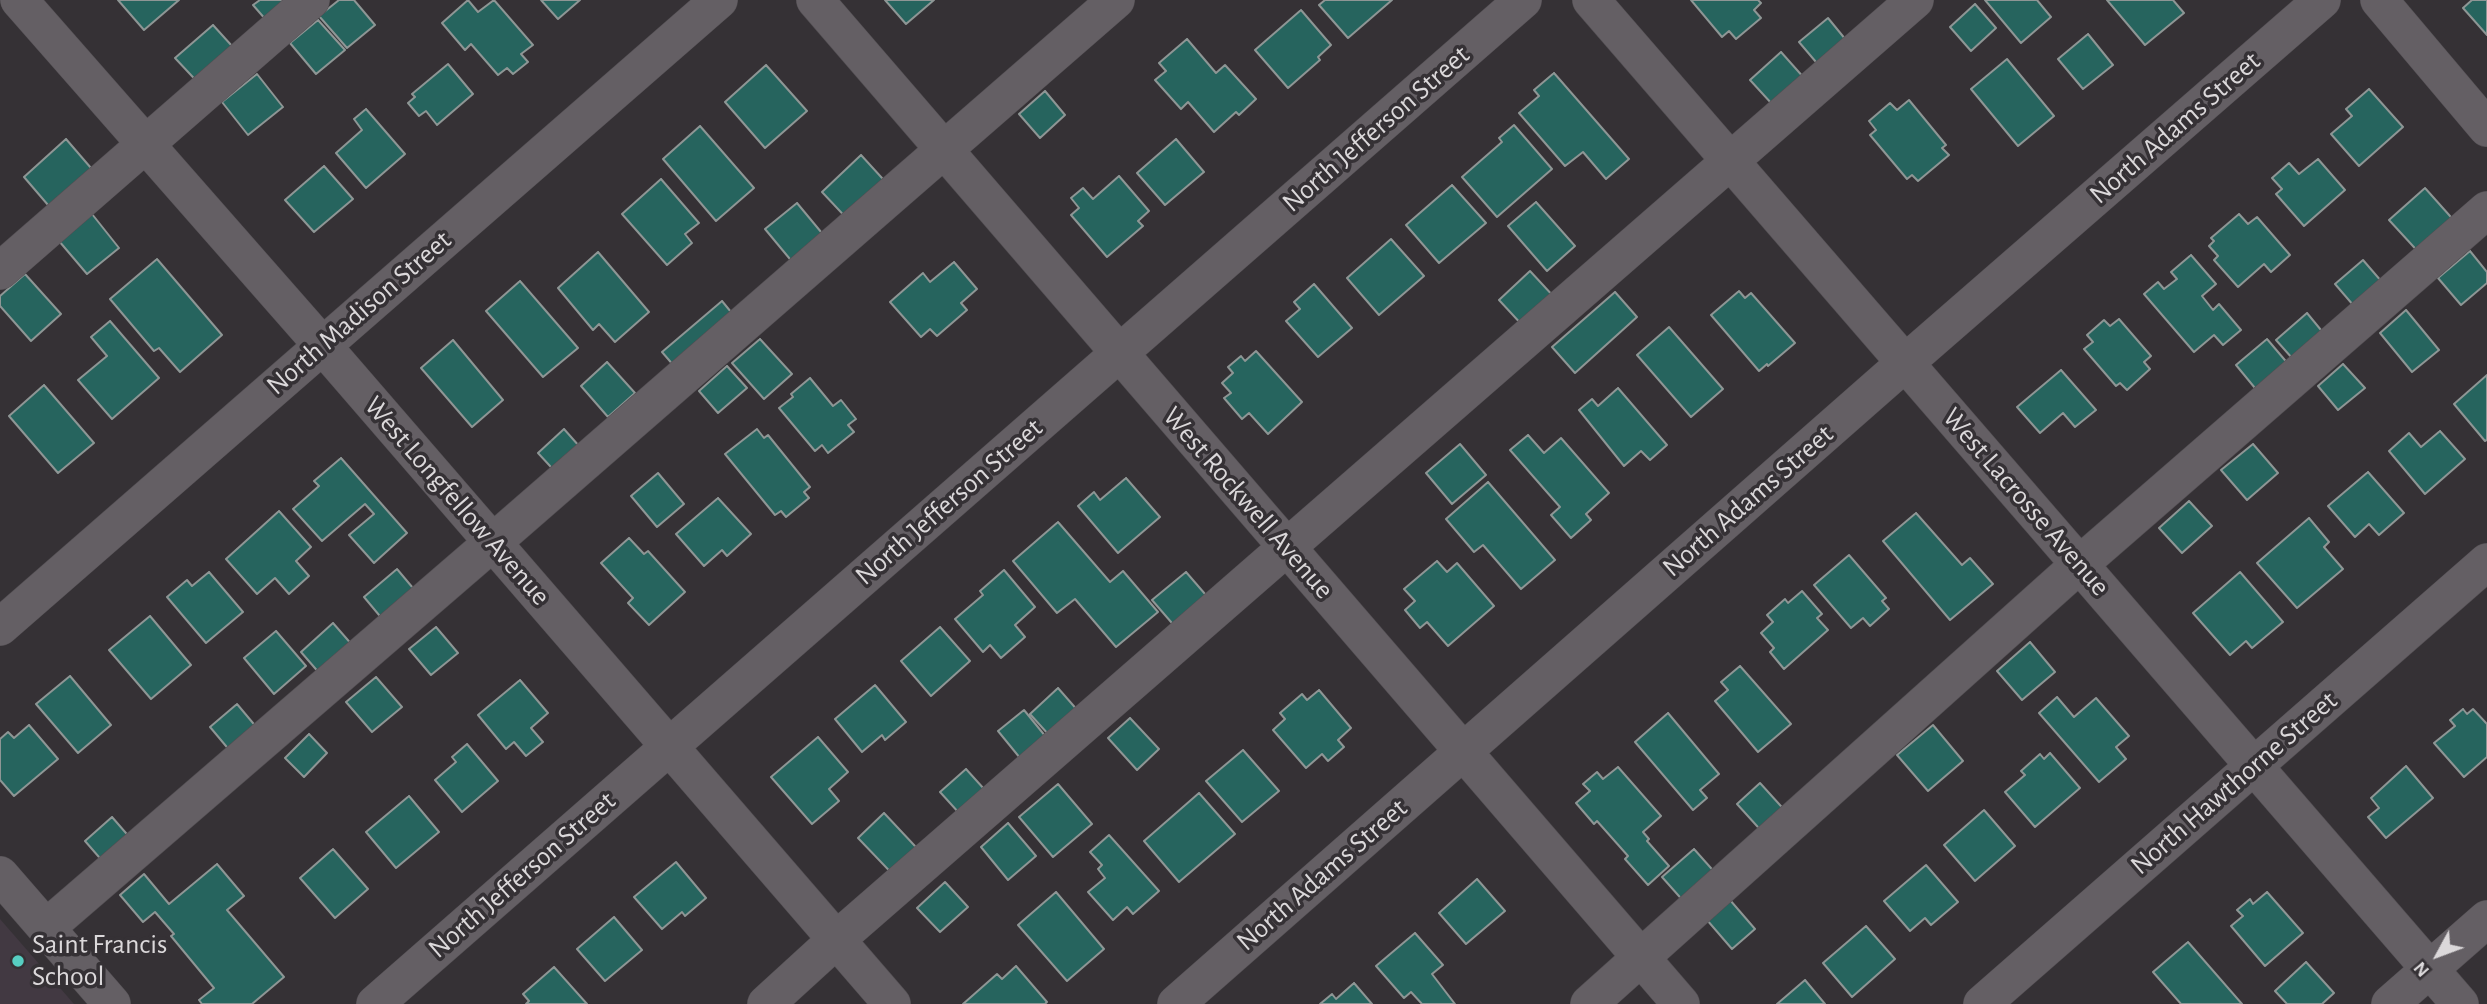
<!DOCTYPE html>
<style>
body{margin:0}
#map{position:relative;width:2487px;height:1004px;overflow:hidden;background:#353135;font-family:"Alegreya Sans",sans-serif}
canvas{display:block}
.north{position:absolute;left:2403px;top:920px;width:70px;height:70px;-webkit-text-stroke:5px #353135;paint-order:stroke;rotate:229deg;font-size:19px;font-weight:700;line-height:28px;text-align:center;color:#dbd8da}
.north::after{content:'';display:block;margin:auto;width:24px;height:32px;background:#dbd8da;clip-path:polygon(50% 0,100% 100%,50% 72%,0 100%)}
</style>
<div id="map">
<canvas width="2487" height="1004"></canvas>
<div class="north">N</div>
</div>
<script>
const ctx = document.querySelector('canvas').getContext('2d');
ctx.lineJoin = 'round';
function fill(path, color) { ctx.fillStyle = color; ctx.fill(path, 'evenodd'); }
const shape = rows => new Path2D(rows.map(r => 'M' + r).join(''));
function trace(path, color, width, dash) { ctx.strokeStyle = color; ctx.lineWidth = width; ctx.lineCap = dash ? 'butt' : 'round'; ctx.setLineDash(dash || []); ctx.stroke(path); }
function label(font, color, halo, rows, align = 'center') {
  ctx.font = font + ' "Alegreya Sans",sans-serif'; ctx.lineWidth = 7; ctx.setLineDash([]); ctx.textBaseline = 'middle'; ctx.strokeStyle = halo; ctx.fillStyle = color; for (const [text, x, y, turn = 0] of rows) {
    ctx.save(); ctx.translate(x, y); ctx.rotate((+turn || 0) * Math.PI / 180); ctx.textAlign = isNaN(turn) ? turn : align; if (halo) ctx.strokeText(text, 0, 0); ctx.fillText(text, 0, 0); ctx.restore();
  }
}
const built = shape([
 [0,919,74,1004,0,1004]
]);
const building = shape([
 [118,0,179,0,144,30,118,0],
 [260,0,306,0,273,28,253,5,260,0],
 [339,0,354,0,375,25,347,48,319,16,339,0],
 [468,0,478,12,494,0,533,45,521,54,528,62,513,74,507,68,498,75,471,44,465,50,442,23,468,0],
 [541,0,580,0,558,19,541,0],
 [885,0,934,0,906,24,885,0],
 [1325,0,1392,0,1348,38,1319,5,1325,0],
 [1691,0,1758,0,1761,3,1754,10,1761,18,1736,39,1729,31,1722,37,1691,0],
 [1985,0,2037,0,2051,17,2021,43,1985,0],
 [2107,0,2173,0,2184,13,2145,45,2107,0],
 [2472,0,2487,0,2487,35,2463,8,2472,0],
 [1975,4,1996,28,1971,51,1950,27,1975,4],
 [1301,10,1331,45,1318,57,1320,60,1288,88,1255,50,1301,10],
 [1828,18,1855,51,1827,75,1799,42,1828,18],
 [318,20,345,50,316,74,290,43,318,20],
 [213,25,241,56,204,89,175,58,213,25],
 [2088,34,2113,65,2083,89,2058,59,2088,34],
 [1187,39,1216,73,1225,65,1256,99,1239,115,1236,112,1214,132,1188,102,1181,109,1155,80,1166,71,1159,63,1187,39],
 [1781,52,1813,88,1783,116,1750,80,1781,52],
 [2007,59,2054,116,2018,146,1971,89,2007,59],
 [448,64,473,94,437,125,426,111,419,116,408,103,415,97,412,94,448,64],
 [766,65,807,111,765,148,725,102,766,65],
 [1554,73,1629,159,1606,179,1583,152,1565,166,1519,113,1539,96,1534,90,1554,73],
 [257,74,283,107,248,135,222,102,257,74],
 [2369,89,2403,127,2359,166,2331,134,2352,116,2346,109,2369,89],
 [1045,91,1065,115,1040,138,1019,114,1045,91],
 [1909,100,1946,145,1942,148,1949,155,1918,181,1912,175,1907,179,1870,135,1876,130,1869,121,1890,103,1897,110,1909,100],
 [366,109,405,154,366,188,336,153,362,130,354,119,366,109],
 [1514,125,1552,169,1497,217,1462,177,1502,142,1499,138,1514,125],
 [700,126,754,188,716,221,663,159,700,126],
 [66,139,97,175,54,212,24,177,66,139],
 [1176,139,1204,172,1165,205,1137,173,1176,139],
 [861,155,892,189,853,225,822,192,861,155],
 [2318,159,2345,190,2304,226,2276,194,2282,189,2272,178,2289,163,2299,174,2318,159],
 [324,166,353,199,314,232,285,200,324,166],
 [1119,176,1149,211,1138,221,1143,226,1107,257,1071,215,1079,208,1071,198,1083,188,1093,199,1119,176],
 [661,179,699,223,685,234,692,243,667,265,622,214,661,179],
 [1452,185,1486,223,1439,263,1406,225,1452,185],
 [2425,188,2458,225,2423,257,2389,220,2425,188],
 [1536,202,1575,246,1547,271,1508,226,1536,202],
 [797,203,831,244,799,270,765,229,797,203],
 [92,214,119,248,87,274,59,241,92,214],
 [2239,214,2248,224,2257,217,2290,255,2271,272,2264,264,2238,287,2214,260,2218,256,2209,246,2214,241,2211,238,2239,214],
 [1391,239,1424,276,1379,315,1347,278,1391,239],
 [2470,251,2487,272,2487,283,2461,305,2438,278,2470,251],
 [598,252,649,312,615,342,599,324,593,330,558,288,598,252],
 [2191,255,2216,284,2202,296,2213,310,2219,304,2241,330,2223,345,2214,335,2194,352,2144,294,2158,282,2164,289,2177,279,2171,272,2191,255],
 [157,259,222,335,180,372,159,348,154,351,110,299,157,259],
 [2363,260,2388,289,2360,313,2335,284,2363,260],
 [954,262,977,289,961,303,967,310,937,336,930,329,921,337,890,302,923,273,930,282,954,262],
 [1530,271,1555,298,1524,327,1499,300,1530,271],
 [25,274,61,314,31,341,0,306,0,296,25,274],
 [520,281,578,348,543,377,486,311,520,281],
 [1314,284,1352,328,1318,357,1286,321,1300,309,1294,302,1314,284],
 [1739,291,1745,298,1751,293,1795,343,1768,366,1767,364,1759,371,1711,315,1739,291],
 [1615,292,1637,317,1575,373,1552,347,1615,292],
 [722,301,740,323,681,374,662,352,722,301],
 [2406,310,2439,350,2412,372,2380,333,2406,310],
 [2307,313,2330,341,2300,367,2276,340,2307,313],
 [2119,319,2151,356,2144,362,2150,369,2127,390,2120,383,2116,386,2084,349,2093,342,2087,335,2104,320,2110,326,2119,319],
 [110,321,159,378,112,419,78,380,107,356,91,337,110,321],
 [1669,327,1723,389,1691,417,1637,355,1669,327],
 [760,339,792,374,764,399,732,363,760,339],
 [2267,339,2295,372,2264,399,2236,365,2267,339],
 [453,340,503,400,472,427,421,368,453,340],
 [1256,351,1302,402,1268,434,1249,413,1242,419,1224,398,1231,393,1222,383,1233,373,1228,367,1241,356,1245,361,1256,351],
 [607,362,635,393,608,417,581,386,607,362],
 [2343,364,2365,388,2338,410,2318,386,2343,364],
 [727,366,747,388,718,413,699,391,727,366],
 [2061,370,2096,410,2075,427,2063,413,2040,433,2017,407,2061,370],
 [2487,375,2487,440,2485,441,2454,404,2487,375],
 [810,378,833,406,841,400,856,419,848,425,854,432,828,453,822,445,815,451,779,408,793,397,791,394,810,378],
 [44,385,94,443,58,473,9,416,44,385],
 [1618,388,1667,445,1650,460,1641,451,1624,466,1579,410,1592,399,1598,406,1618,388],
 [564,429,587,455,562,479,538,453,564,429],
 [757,429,764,438,768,435,810,487,804,492,809,498,786,517,781,511,775,515,725,454,757,429],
 [2440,431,2465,459,2425,494,2389,451,2409,433,2421,447,2440,431],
 [1528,435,1544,453,1561,438,1609,493,1586,514,1591,520,1571,538,1551,515,1560,507,1510,450,1528,435],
 [1460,444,1486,475,1452,504,1426,473,1460,444],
 [2253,444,2278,473,2247,500,2221,470,2253,444],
 [341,458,407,533,374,563,349,535,374,514,365,504,322,541,293,509,319,486,314,481,341,458],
 [2368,472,2404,513,2379,535,2369,524,2355,537,2328,506,2368,472],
 [658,473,684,504,657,527,631,496,658,473],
 [1126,478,1160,517,1118,553,1078,506,1094,492,1100,500,1126,478],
 [1488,482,1555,560,1521,589,1483,545,1474,552,1446,519,1488,482],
 [718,498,751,534,727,556,722,550,704,566,676,534,718,498],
 [2189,501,2212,526,2182,553,2159,528,2189,501],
 [279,511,311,547,296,561,309,576,289,594,275,578,257,594,226,559,279,511],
 [1916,513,1962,565,1970,558,1993,584,1950,620,1883,541,1916,513],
 [2309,518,2329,542,2324,547,2343,569,2297,608,2257,563,2309,518],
 [1058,522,1110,582,1123,571,1158,612,1116,647,1075,599,1057,613,1013,561,1058,522],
 [629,538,644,554,648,551,685,592,649,625,628,603,633,598,601,563,629,538],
 [1849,555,1886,598,1882,601,1889,609,1870,626,1863,618,1851,628,1814,585,1849,555],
 [1437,561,1447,572,1457,563,1494,606,1448,646,1427,622,1420,628,1405,610,1415,601,1404,589,1437,561],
 [397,569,423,600,389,627,364,597,397,569],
 [1004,570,1035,607,1015,625,1025,637,1001,658,990,645,983,652,955,619,983,595,980,591,1004,570],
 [209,572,243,612,206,643,167,597,187,580,192,586,209,572],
 [1186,572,1218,609,1184,637,1152,600,1186,572],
 [2240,572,2283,622,2252,648,2246,641,2230,655,2193,613,2240,572],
 [1802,591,1822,614,1817,618,1828,630,1784,669,1770,652,1774,648,1761,633,1773,622,1767,615,1785,599,1788,603,1802,591],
 [150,616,191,665,151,699,109,650,150,616],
 [333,623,360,654,327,682,301,652,333,623],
 [436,627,458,653,431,675,409,649,436,627],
 [940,627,970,661,931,696,901,661,940,627],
 [276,631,306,666,274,694,244,658,276,631],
 [2030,642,2055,672,2022,700,1997,671,2030,642],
 [1740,666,1791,724,1758,752,1715,701,1728,690,1721,682,1740,666],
 [70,676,111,725,78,753,36,704,70,676],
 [376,677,402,707,372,732,346,702,376,677],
 [520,680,548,713,531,728,543,742,526,756,514,742,506,749,478,715,520,680],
 [875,685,906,722,885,740,882,735,862,752,835,719,875,685],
 [1058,688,1086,720,1058,745,1030,714,1058,688],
 [1319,690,1351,728,1338,740,1344,747,1328,761,1322,754,1306,768,1273,730,1285,719,1280,713,1302,694,1307,700,1319,690],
 [2057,697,2074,717,2096,698,2129,736,2116,747,2126,759,2099,782,2039,713,2057,697],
 [237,704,263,735,236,758,210,727,237,704],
 [2463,709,2467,714,2473,709,2487,724,2487,757,2464,777,2434,743,2455,726,2450,720,2463,709],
 [1024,710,1055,748,1029,769,998,731,1024,710],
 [1668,713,1719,774,1700,790,1707,798,1693,810,1635,742,1668,713],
 [1130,718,1159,749,1137,770,1108,738,1130,718],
 [29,725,58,759,14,796,0,780,0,739,8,732,14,738,29,725],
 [1933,725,1963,761,1928,791,1897,755,1933,725],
 [309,734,327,753,304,777,285,758,309,734],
 [818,737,848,772,829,789,839,801,812,824,771,777,818,737],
 [467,744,498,781,462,812,435,780,456,762,452,757,467,744],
 [1243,750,1279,791,1242,822,1206,781,1243,750],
 [2050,753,2080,788,2035,827,2005,792,2025,775,2021,771,2040,754,2044,759,2050,753],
 [2406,766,2433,798,2386,838,2368,817,2379,808,2371,798,2406,766],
 [1618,767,1661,816,1643,832,1649,839,1647,841,1669,866,1648,885,1625,859,1628,856,1597,821,1594,824,1576,803,1590,791,1583,784,1597,772,1603,779,1618,767],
 [966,769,994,800,969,824,940,792,966,769],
 [1760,783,1789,815,1766,836,1737,804,1760,783],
 [1058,784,1092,824,1053,857,1019,817,1058,784],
 [1199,793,1235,834,1179,882,1144,841,1199,793],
 [409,796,439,832,396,868,366,832,409,796],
 [1984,810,2015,846,1975,881,1944,845,1984,810],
 [884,813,929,861,903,885,858,838,884,813],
 [112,817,132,840,105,864,85,841,112,817],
 [1008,823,1036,856,1008,880,981,847,1008,823],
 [1109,835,1159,891,1133,914,1127,907,1113,920,1088,892,1105,878,1098,869,1102,865,1090,852,1109,835],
 [333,849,368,889,335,918,300,878,333,849],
 [1694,849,1718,876,1686,904,1662,877,1694,849],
 [676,862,706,898,685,916,682,912,662,929,634,897,676,862],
 [217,864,244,896,227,910,284,977,252,1004,202,1004,199,1000,214,988,171,936,174,934,155,912,143,922,120,895,144,874,169,904,217,864],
 [1926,865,1958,902,1931,925,1925,918,1910,931,1884,901,1926,865],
 [1477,879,1505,911,1466,944,1439,913,1477,879],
 [945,882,968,907,940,932,917,908,945,882],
 [1056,892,1104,949,1067,981,1018,925,1056,892],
 [2267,892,2303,933,2265,966,2231,926,2243,916,2237,910,2250,899,2253,904,2267,892],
 [1730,900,1755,929,1732,949,1707,920,1730,900],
 [614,917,642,950,605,981,577,949,614,917],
 [1866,926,1895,959,1852,997,1823,963,1866,926],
 [1415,933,1443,965,1432,974,1455,1004,1422,1004,1411,992,1404,998,1376,966,1415,933],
 [2188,942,2242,1004,2181,1004,2153,972,2188,942],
 [2306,962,2334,993,2322,1004,2287,1004,2275,991,2306,962],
 [1016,966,1047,1002,1045,1004,963,1004,997,974,1002,979,1016,966],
 [554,967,587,1004,526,1004,529,1001,523,994,554,967],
 [1805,980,1825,1004,1777,1004,1805,980],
 [1354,983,1372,1004,1320,1004,1332,994,1336,999,1354,983]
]);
const minor = shape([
 [19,0,322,345,892,1004],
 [815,0,1681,1004],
 [1591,0,2460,1004],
 [2379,0,2487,128],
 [0,271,311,0],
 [0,627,719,0],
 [0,875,112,1004],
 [46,928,492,543,1116,0],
 [375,1004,1523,0],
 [766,1004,836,940,1915,0],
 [1176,1004,1905,363,2322,0],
 [1589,1004,2080,564,2487,210],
 [1982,1004,2487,562],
 [2390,1004,2487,919]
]);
const markers = [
 [18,961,7,"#57cec2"]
];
const streetNames = [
 ["North Adams Street",2175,128,-41],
 ["North Jefferson Street",1376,129,-41],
 ["North Madison Street",359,313,-41],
 ["West Longfellow Avenue",457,501,49],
 ["North Adams Street",1748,501,-41],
 ["North Jefferson Street",949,502,-41],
 ["West Lacrosse Avenue",2026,502,49],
 ["West Rockwell Avenue",1248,503,49],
 ["North Hawthorne Street",2234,783,-41],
 ["North Jefferson Street",522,875,-41],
 ["North Adams Street",1322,875,-41]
];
const poiNames = [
 ["Saint Francis",32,945],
 ["School",32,977]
];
fill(built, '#423942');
fill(building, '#26645e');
trace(building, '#8e9695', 2);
trace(minor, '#524e52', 38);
trace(minor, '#645f64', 37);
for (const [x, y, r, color] of markers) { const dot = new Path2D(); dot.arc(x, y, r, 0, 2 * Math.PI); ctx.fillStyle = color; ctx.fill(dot); trace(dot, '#353135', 2.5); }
label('28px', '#dbd8da', '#353135', streetNames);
label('28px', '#dbd8da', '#353135', poiNames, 'left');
</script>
